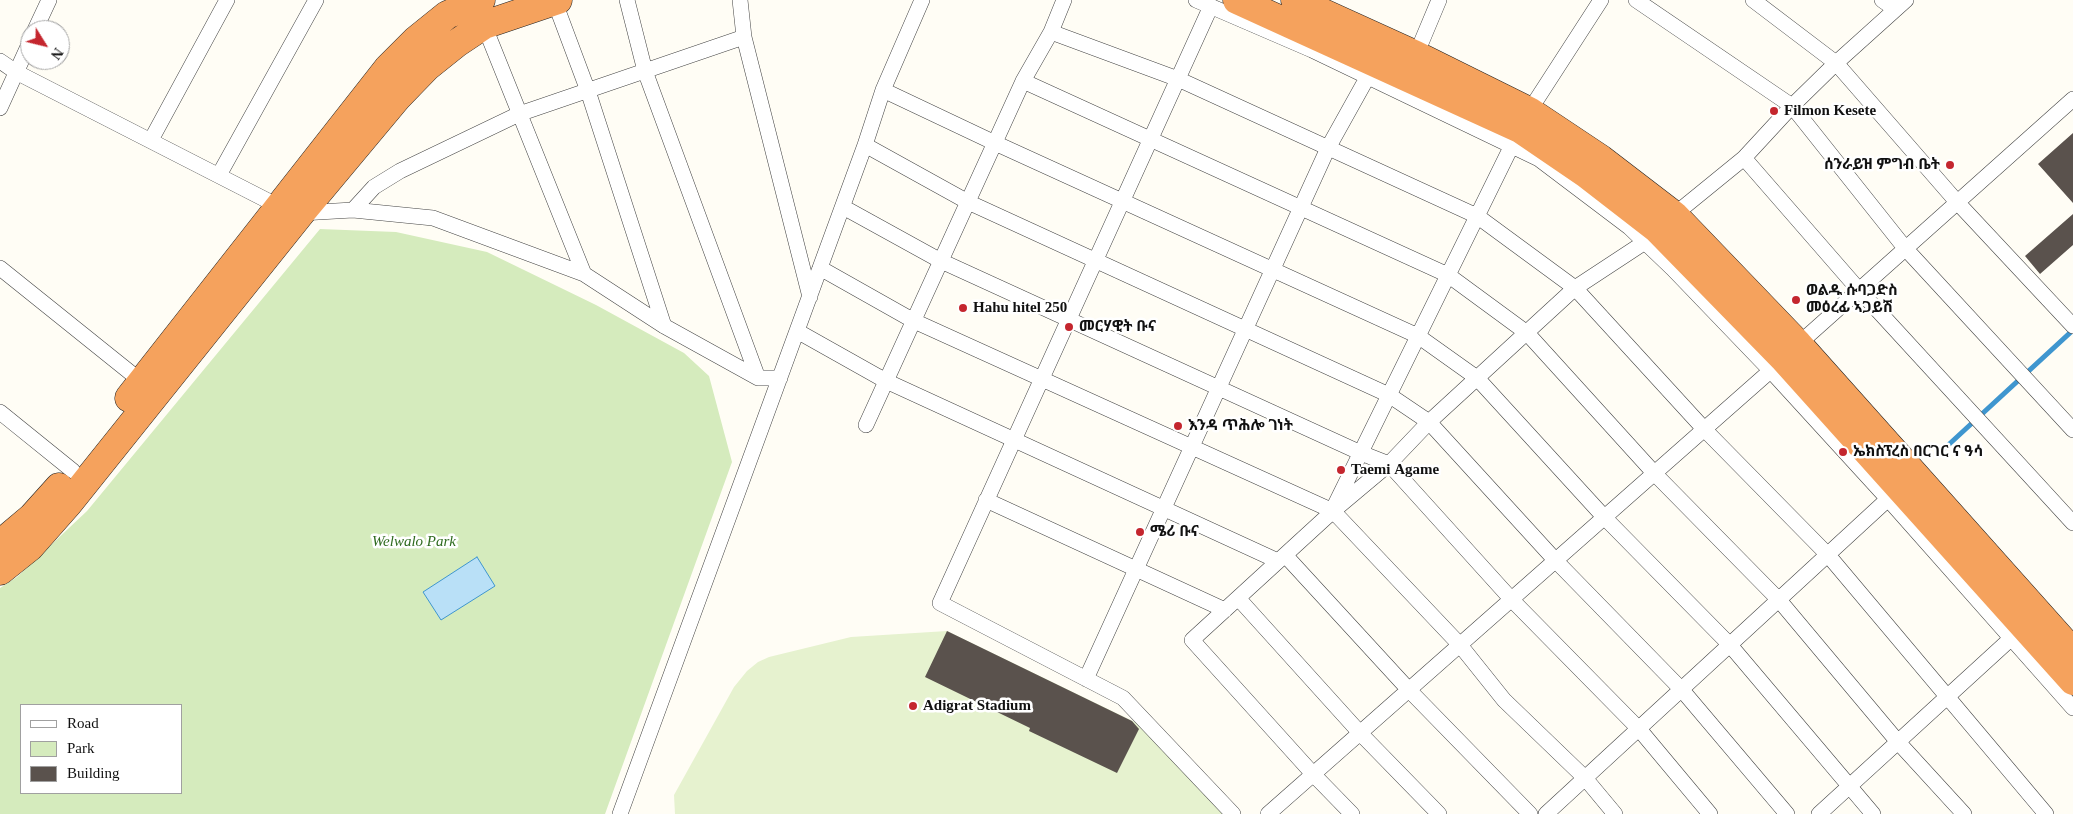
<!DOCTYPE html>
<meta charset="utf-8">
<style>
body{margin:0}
#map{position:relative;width:2073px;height:814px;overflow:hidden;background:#fffdf5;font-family:"Times New Roman",serif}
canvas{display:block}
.legend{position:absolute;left:20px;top:704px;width:162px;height:90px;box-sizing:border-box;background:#fff;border:1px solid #a0a0a0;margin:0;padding:6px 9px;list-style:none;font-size:15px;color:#111}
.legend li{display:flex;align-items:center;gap:10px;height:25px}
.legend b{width:25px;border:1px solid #a0a0a0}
.north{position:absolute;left:20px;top:20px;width:50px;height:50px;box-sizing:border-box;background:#fff;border:1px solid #a0a0a0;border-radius:50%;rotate:126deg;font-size:14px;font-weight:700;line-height:20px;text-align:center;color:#111}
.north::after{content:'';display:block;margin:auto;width:18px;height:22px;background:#c4262e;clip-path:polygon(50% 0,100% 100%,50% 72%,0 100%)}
</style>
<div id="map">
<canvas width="2073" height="814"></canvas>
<ul class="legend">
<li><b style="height:6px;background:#fff"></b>Road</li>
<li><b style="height:14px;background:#d5ebbd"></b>Park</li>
<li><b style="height:14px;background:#5a524d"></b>Building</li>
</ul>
<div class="north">N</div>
</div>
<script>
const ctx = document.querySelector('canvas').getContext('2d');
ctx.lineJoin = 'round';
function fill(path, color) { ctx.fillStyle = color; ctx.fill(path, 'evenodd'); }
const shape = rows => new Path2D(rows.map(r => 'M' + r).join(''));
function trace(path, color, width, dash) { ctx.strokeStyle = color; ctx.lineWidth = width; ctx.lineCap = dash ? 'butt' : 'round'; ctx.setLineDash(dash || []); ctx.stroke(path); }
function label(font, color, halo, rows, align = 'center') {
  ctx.font = font + ' "Times New Roman","Noto Sans Ethiopic",serif'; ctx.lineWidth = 5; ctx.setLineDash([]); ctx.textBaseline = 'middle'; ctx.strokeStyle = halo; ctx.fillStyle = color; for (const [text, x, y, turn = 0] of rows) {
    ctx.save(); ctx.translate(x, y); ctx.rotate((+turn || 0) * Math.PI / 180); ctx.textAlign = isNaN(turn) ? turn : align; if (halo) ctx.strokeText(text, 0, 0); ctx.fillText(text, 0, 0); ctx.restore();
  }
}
const green = shape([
 [320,229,396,232,487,252,596,305,684,353,709,376,732,462,605,814,0,814,0,588,17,577,87,511],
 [21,705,181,705,181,793,21,793]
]);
const pitch = shape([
 [947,631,1141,725,1226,814,675,814,674,795,734,687,747,671,758,662,769,657,851,637]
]);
const water = shape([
 [477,557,495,586,441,620,423,592,477,557]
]);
const stream = shape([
 [1945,448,2073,330]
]);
const building = shape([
 [2073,133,2073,203,2038,164],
 [2073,214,2073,245,2040,274,2025,256],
 [947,631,1132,721,1139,729,1117,773,1029,731,1030,728,925,677]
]);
const street = shape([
 [554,0,588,91,664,326],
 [627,0,645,71,758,378],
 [740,0,744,37,810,297],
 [1196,0,1312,50,1539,159,1629,227,1673,269,1771,371,1888,499,2073,708],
 [1636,0,1792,106,1905,248,2073,430],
 [1753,0,1836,63,1957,202,2073,326],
 [1882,0,1895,9],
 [1211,6,940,603,1123,698,1233,814],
 [484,25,584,274],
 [35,30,49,0],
 [1051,32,1178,79,1477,216,1575,288,1705,430,1828,555,2046,814],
 [1416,55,1439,0],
 [0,61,16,72,278,206,301,213,353,210,433,218,584,274,664,326,758,378,780,378],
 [1023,81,1448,275,1527,333,1655,474,1779,600,1898,742,1964,814],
 [883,90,995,143,1418,336,1477,378,1605,518,1730,645,1873,814],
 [0,108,30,42],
 [1526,116,1601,0],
 [151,140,227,0],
 [865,145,968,202,1389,395,1429,422,1556,561,1682,690,1787,814],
 [1744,158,1859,290,2073,523],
 [219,175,316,0],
 [843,207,941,261,1361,453,1389,464,1512,600,1639,729,1710,814],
 [353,210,374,187,400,171,519,114,744,37],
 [0,268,142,382],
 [820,268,914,321,1333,511,1460,645,1504,700,1585,778,1615,814],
 [797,331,886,381,1278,561],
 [1793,349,2073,99],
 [0,412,73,471],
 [866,425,1023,81,1051,32,1064,0],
 [986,500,1225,610],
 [1334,507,1516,137],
 [1285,555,1409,690,1530,814],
 [1238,598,1360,733,1439,814],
 [1086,679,1328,148,1367,78],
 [620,814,865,145,883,90,922,0],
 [1268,814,1777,365],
 [1352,814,1313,774,1192,640,1333,511,1389,464,1429,422,1575,288,1645,242,1674,215,1744,158,1792,106,1836,63,1906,0],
 [1546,814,1888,499],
 [1819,814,2017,633]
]);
const highway = shape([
 [1237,0,1520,129,1586,174,1657,229,1783,358,2073,681],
 [1295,0,1416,55,1529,111,1601,159,1674,215,1798,344,2073,652],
 [129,398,388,68,416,40,447,15,481,0],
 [0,544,32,517,59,487],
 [0,571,30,547,68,504,301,213,397,98,427,67,457,43,484,25,558,0]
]);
const markers = [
 [1774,111,5,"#c4262e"],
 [1950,165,5,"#c4262e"],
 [1796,300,5,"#c4262e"],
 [963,308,5,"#c4262e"],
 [1069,327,5,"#c4262e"],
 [1178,426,5,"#c4262e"],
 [1843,452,5,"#c4262e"],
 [1341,470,5,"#c4262e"],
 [1140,532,5,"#c4262e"],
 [913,706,5,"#c4262e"]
];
const poiNames = [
 ["Filmon Kesete",1784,111],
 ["ሰንራይዝ ምግብ ቤት",1940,165,"right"],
 ["ወልዱ ሱባጋድስ",1806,291],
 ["መዕረፊ ኣጋይሽ",1806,308],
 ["Hahu hitel 250",973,308],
 ["መርሃዊት ቡና",1079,327],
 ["እንዳ ጥሕሎ ገነት",1188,426],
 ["ኤክስፕረስ በርገር ና ዓሳ",1853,452],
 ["Taemi Agame",1351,470],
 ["ሜሪ ቡና",1150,532],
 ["Adigrat Stadium",923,706]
];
const parkNames = [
 ["Welwalo Park",414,542]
];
fill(green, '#d5ebbd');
fill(pitch, '#e6f2cf');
fill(water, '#b9e0f7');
trace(water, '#3f96cf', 1);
trace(stream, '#3f96cf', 5);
fill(building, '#5a524d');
trace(street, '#444', 16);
trace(highway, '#222', 29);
trace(street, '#fff', 15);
trace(highway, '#f5a25d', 28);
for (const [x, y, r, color] of markers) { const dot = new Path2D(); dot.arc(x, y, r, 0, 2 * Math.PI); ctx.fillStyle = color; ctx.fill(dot); trace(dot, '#fff', 2); }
label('bold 15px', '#111', '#fff', poiNames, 'left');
label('italic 15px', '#2f6b1f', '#fff', parkNames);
</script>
